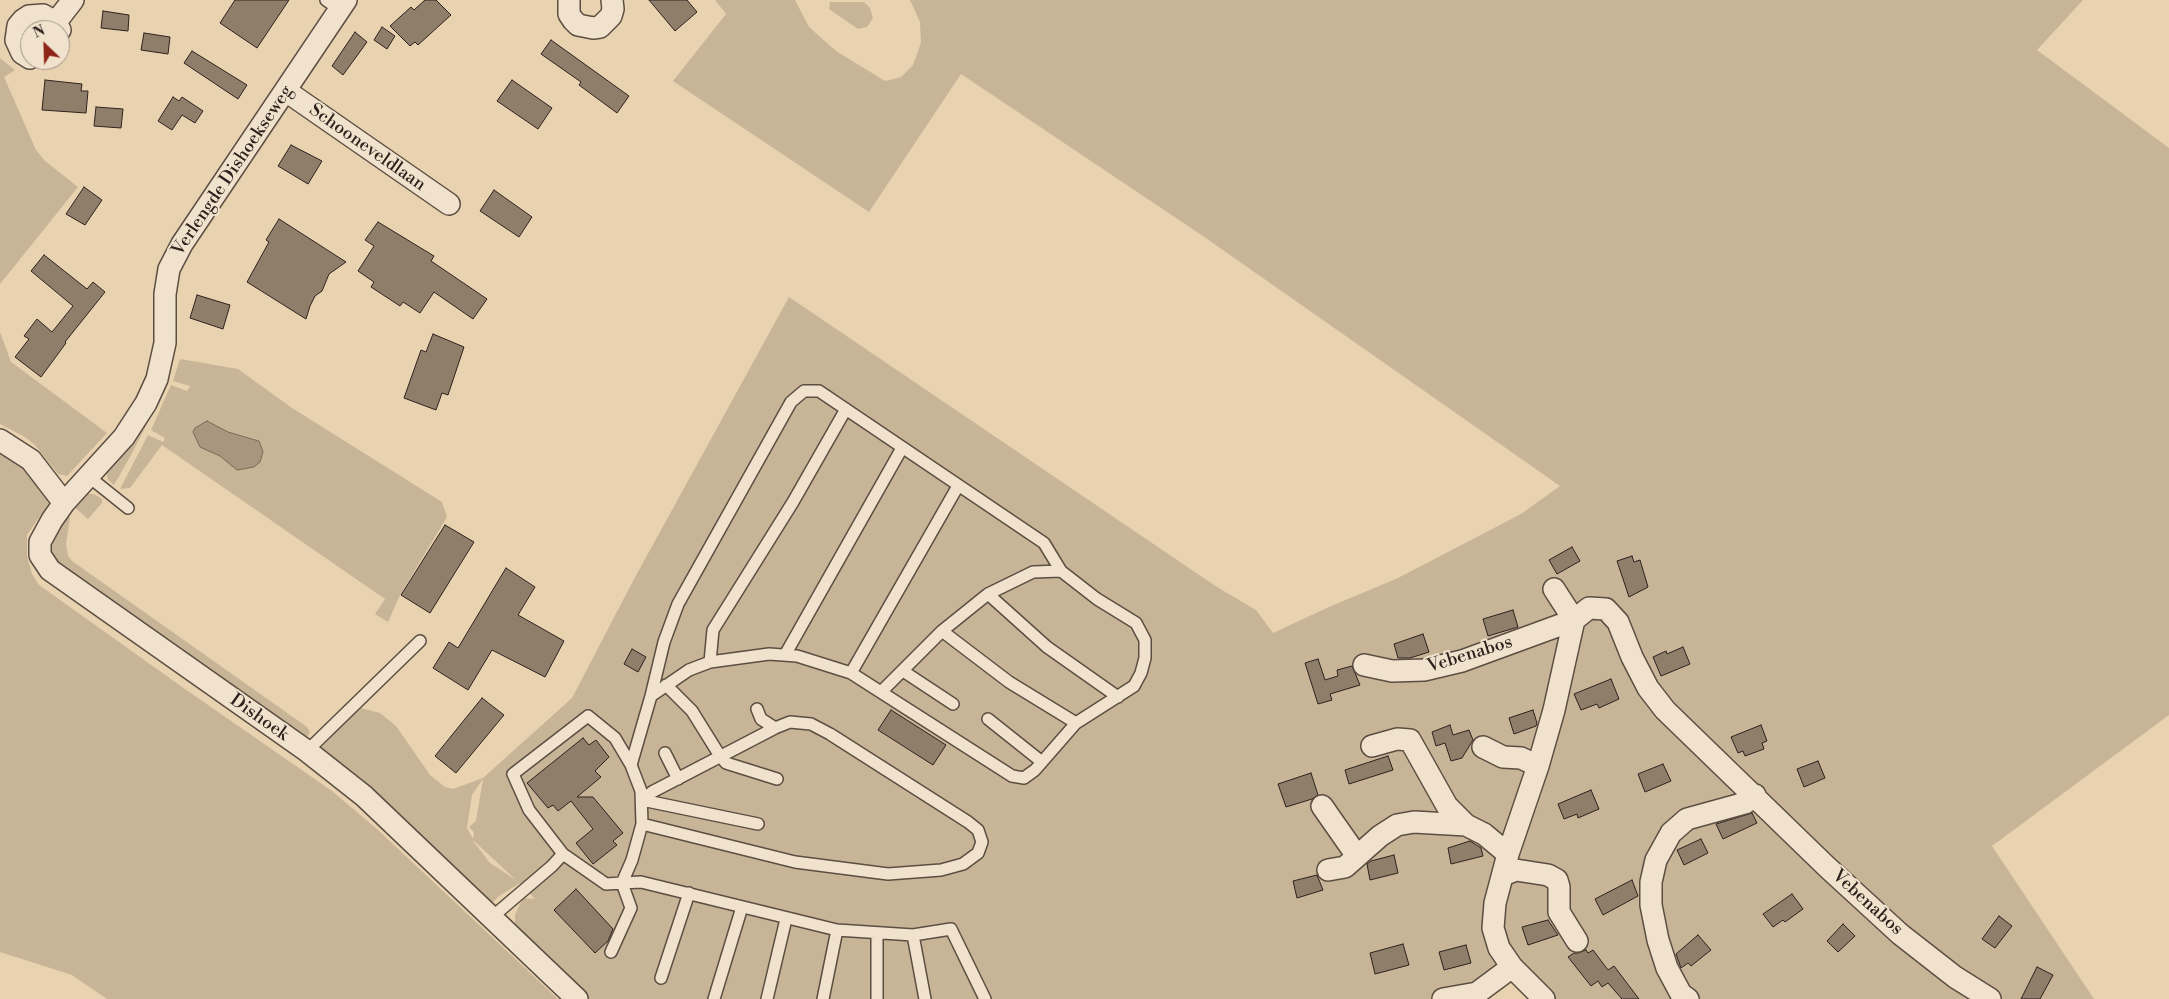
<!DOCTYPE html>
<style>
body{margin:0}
#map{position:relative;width:2169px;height:999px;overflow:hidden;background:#e8d2b0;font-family:"Libre Bodoni",serif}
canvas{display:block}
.north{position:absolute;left:20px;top:20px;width:50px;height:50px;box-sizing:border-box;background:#f0e2cc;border:1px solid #a29586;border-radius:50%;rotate:336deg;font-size:14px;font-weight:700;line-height:20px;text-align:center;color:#2e221e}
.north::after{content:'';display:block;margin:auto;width:18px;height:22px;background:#8f2418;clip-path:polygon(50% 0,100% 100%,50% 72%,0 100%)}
</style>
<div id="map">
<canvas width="2169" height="999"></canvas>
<div class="north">N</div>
</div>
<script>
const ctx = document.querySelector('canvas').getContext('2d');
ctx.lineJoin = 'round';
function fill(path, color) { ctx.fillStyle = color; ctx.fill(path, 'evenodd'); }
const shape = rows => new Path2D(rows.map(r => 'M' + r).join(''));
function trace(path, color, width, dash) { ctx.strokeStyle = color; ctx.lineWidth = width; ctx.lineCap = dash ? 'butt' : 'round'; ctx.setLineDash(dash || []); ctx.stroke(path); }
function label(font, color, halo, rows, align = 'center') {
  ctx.font = font + ' "Libre Bodoni",serif'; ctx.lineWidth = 4; ctx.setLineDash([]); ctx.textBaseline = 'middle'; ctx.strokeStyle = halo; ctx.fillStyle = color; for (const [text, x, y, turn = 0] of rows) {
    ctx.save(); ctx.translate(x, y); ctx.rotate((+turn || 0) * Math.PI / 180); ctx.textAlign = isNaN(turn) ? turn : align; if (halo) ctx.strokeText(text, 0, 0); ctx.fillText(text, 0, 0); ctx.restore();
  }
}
const green = shape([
 [715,0,795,0,809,27,836,51,885,81,901,77,913,65,921,43,920,22,910,0,2083,0,2037,50,2169,148,2169,715,1992,846,2094,999,1532,999,1509,977,1488,999,589,999,515,931,515,915,520,904,524,898,535,899,520,883,499,896,488,907,316,753,351,716,361,708,380,713,396,726,430,775,445,787,453,789,483,778,572,698,633,581,789,297,1217,587,1256,610,1273,633,1329,607,1398,578,1521,514,1560,486,1200,234,961,74,869,212,673,81,726,14],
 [483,779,476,821,469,827,474,832,473,839,467,828,472,795],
 [473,841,474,841,516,880,490,863],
 [830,2,864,2,870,8,873,18,867,27,858,29,829,9],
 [0,58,15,70,4,77,36,150,45,161,78,187,0,284],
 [0,332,11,362,107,433,67,476,58,474,35,445,25,437,0,424],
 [180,359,238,369,292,408,442,502,447,517,400,595,388,622,375,614,385,599,162,445,130,488,120,489,148,435,163,442,165,438,151,430,171,385,187,391,190,386,173,381],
 [207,421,228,432,255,439,263,452,260,462,237,470,220,456,193,432,195,428],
 [155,408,130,457,114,485,108,480,106,471],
 [0,446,12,453,51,500,27,535,27,556,32,574,39,585,185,689,332,791,378,830,558,999,107,999,72,975,0,952],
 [85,494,94,494,102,499,102,503,88,519,73,506],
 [66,514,70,518,66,543,68,556,72,561,307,727,310,732,308,736,302,736,59,564,51,549,52,537]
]);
const water = shape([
 [207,421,228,432,259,441,263,452,260,462,254,467,237,470,220,456,200,447,193,432,195,428,207,421]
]);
const building = shape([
 [235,0,289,0,257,48,220,23,235,0],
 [425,0,436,0,451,15,418,45,415,42,410,46,390,26,411,7,414,10,425,0],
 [649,0,687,0,697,12,675,31,649,0],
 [103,11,129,15,128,31,101,28,103,11],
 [382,27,395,36,387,49,374,40,382,27],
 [355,32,367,42,343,75,332,66,355,32],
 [144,33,170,37,168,54,141,50,144,33],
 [551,40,629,96,617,113,579,85,581,82,541,54,551,40],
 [192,51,247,85,238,99,184,63,192,51],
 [45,80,82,84,81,91,88,91,86,113,42,110,45,80],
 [512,80,552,108,538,129,497,101,512,80],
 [173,97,179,101,182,97,203,111,195,123,182,115,172,130,158,121,173,97],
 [96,107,123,109,121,128,94,126,96,107],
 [291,145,322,161,308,184,278,166,291,145],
 [84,187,102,200,85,225,66,214,84,187],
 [494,190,532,217,519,237,480,211,494,190],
 [279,219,346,262,329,274,322,291,315,296,310,306,306,319,247,282,269,242,266,240,279,219],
 [378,222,434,256,431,261,487,299,473,319,434,292,420,313,403,302,400,306,371,287,374,282,358,271,374,246,365,240,378,222],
 [44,255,87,289,93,282,105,292,65,342,66,343,41,377,15,357,29,339,24,336,37,319,52,332,73,306,31,271,44,255],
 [197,295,230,305,223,329,190,318,197,295],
 [433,334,464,347,448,395,442,393,436,410,404,398,421,350,426,352,433,334],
 [445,525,474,542,430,613,401,595,445,525],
 [1572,547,1580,561,1557,574,1549,560,1572,547],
 [1632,556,1634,562,1640,560,1648,587,1629,597,1617,561,1632,556],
 [506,568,535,587,518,615,564,641,545,677,492,650,468,690,433,668,449,642,458,648,506,568],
 [1513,610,1518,627,1488,636,1483,619,1513,610],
 [1423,634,1429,652,1410,658,1398,658,1394,644,1423,634],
 [1683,647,1690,664,1661,676,1653,657,1666,651,1667,654,1683,647],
 [632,649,646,657,638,672,624,664,632,649],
 [1318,659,1325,680,1338,676,1337,670,1352,666,1360,685,1330,694,1332,700,1318,704,1305,663,1318,659],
 [1611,679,1619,699,1599,708,1597,704,1581,710,1574,694,1611,679],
 [482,698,504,715,456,773,435,756,482,698],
 [891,710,946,745,933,765,878,730,891,710],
 [1533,710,1537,723,1536,726,1514,734,1509,718,1533,710],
 [1450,725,1453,735,1469,730,1473,740,1462,758,1451,761,1445,743,1436,746,1432,732,1450,725],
 [1761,725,1767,741,1762,743,1764,749,1745,756,1743,751,1738,753,1731,737,1761,725],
 [583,738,589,745,596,740,609,757,595,771,601,777,577,797,593,797,623,833,613,841,617,845,593,864,576,843,593,829,571,801,558,811,553,805,548,808,527,783,583,738],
 [1388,756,1393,770,1349,784,1345,770,1388,756],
 [1818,761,1825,778,1804,787,1797,769,1818,761],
 [1663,764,1671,781,1645,792,1638,774,1663,764],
 [1311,773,1318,795,1312,799,1286,807,1278,784,1311,773],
 [1591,790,1599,809,1578,818,1577,814,1564,819,1558,804,1591,790],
 [1752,813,1757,823,1723,839,1716,824,1752,813],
 [1701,839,1708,853,1684,865,1677,850,1701,839],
 [1470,841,1481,848,1483,856,1451,864,1448,848,1470,841],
 [1394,855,1398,873,1370,880,1367,864,1371,861,1394,855],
 [1317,875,1323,890,1297,898,1293,881,1317,875],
 [1632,880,1638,896,1603,915,1595,899,1632,880],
 [576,889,613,929,608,941,595,953,554,910,576,889],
 [1792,894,1803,909,1785,922,1783,920,1773,927,1763,914,1792,894],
 [1999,916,2012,926,1995,948,1982,939,1999,916],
 [1548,920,1558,935,1528,945,1522,927,1548,920],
 [1843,924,1855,936,1838,952,1827,941,1843,924],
 [1698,935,1711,950,1691,966,1688,963,1681,968,1676,954,1698,935],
 [1403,944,1409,965,1375,974,1370,953,1403,944],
 [1466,945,1471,963,1444,970,1439,952,1466,945],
 [1586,950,1588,953,1593,950,1608,970,1614,966,1639,999,1622,999,1608,983,1602,987,1598,981,1591,986,1568,957,1574,953,1578,953,1586,950],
 [2037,967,2053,975,2040,999,2021,999,2037,967]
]);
const lane = shape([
 [326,0,340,10],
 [88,476,128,508],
 [988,594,1047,647,1118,697],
 [942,631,1009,682,1076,723],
 [785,655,902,448],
 [710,662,713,630,793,502,846,409],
 [903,671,953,704],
 [851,673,958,486],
 [666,685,692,711,720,756,726,763,777,779],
 [881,692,942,631,988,594,1033,572,1061,571],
 [757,709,761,719,775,728],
 [588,716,615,738,631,765,641,791,642,824,632,860,622,883,606,884,563,854,529,810,513,774,588,716],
 [988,719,1042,762],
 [307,751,420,641],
 [665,753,678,779],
 [631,765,651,696,664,642,678,604,791,402,804,391,819,391,1044,543,1061,571,1097,599,1136,623,1145,640,1145,658,1141,673,1134,686,1076,723,1035,770,1024,778,1012,776,851,673,797,656,769,654,710,662,689,670,651,696],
 [642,800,758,824],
 [642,824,795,862,888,874,941,870,963,864,978,853,982,842,978,830,968,822,830,734,811,724,790,722,775,728,652,792,642,800],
 [491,918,552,866,563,854],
 [877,933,877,999],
 [913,935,925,999],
 [611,952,631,908,622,883,641,882,837,930,913,935,951,929,985,999],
 [661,978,689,893],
 [714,999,742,907],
 [767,999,786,919],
 [823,999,837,930]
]);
const street = shape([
 [346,0,182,244,169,269,165,294,165,343,157,379,146,403,124,437,64,503,52,520,40,542,40,555,50,570,307,751,364,796,577,999],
 [569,0,569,14,573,20,578,25,593,28,600,27,611,16,613,9,612,0],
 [56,22,73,0],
 [30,58,22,53,16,40,18,26,23,20,29,16,43,15,56,22,60,30],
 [286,91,449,204],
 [0,440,31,460,64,503],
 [1364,665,1392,671,1424,670,1462,661,1574,620,1589,608,1606,609,1618,622,1632,657,1648,688,1665,710,1827,867,1900,934,1955,977,1990,999],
 [1372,746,1397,739,1410,740,1447,806,1466,825],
 [1483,747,1503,757,1521,758,1538,766],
 [1322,806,1357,856],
 [1328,870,1345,867,1380,836,1397,825,1414,822,1466,825,1484,834,1508,854],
 [1503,875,1516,870,1548,875,1557,880,1559,887,1559,912,1577,941],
 [1443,999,1477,993,1512,967],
 [1544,999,1512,967,1499,948,1493,928,1495,903,1508,854,1538,766,1554,710,1574,620,1554,589],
 [1688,999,1681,994,1667,968,1658,940,1651,905,1651,882,1656,860,1671,833,1687,819,1745,803,1755,795]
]);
const streetNames = [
 ["Schooneveldlaan",367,148,35],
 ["Verlengde Dishoekseweg",233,171,-56],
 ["Vebenabos",1470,655,-17],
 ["Dishoek",259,718,35],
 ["Vebenabos",1867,903,42]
];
fill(green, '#c8b497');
fill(water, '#a9967e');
trace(water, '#786858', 1);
fill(building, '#8f7e6a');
trace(building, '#2e221e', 1);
trace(lane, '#5c4e42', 14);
trace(street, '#5c4e42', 24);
trace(lane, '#f0e2cc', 11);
trace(street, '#f0e2cc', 21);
label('18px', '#2e221e', '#f0e2cc', streetNames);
</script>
